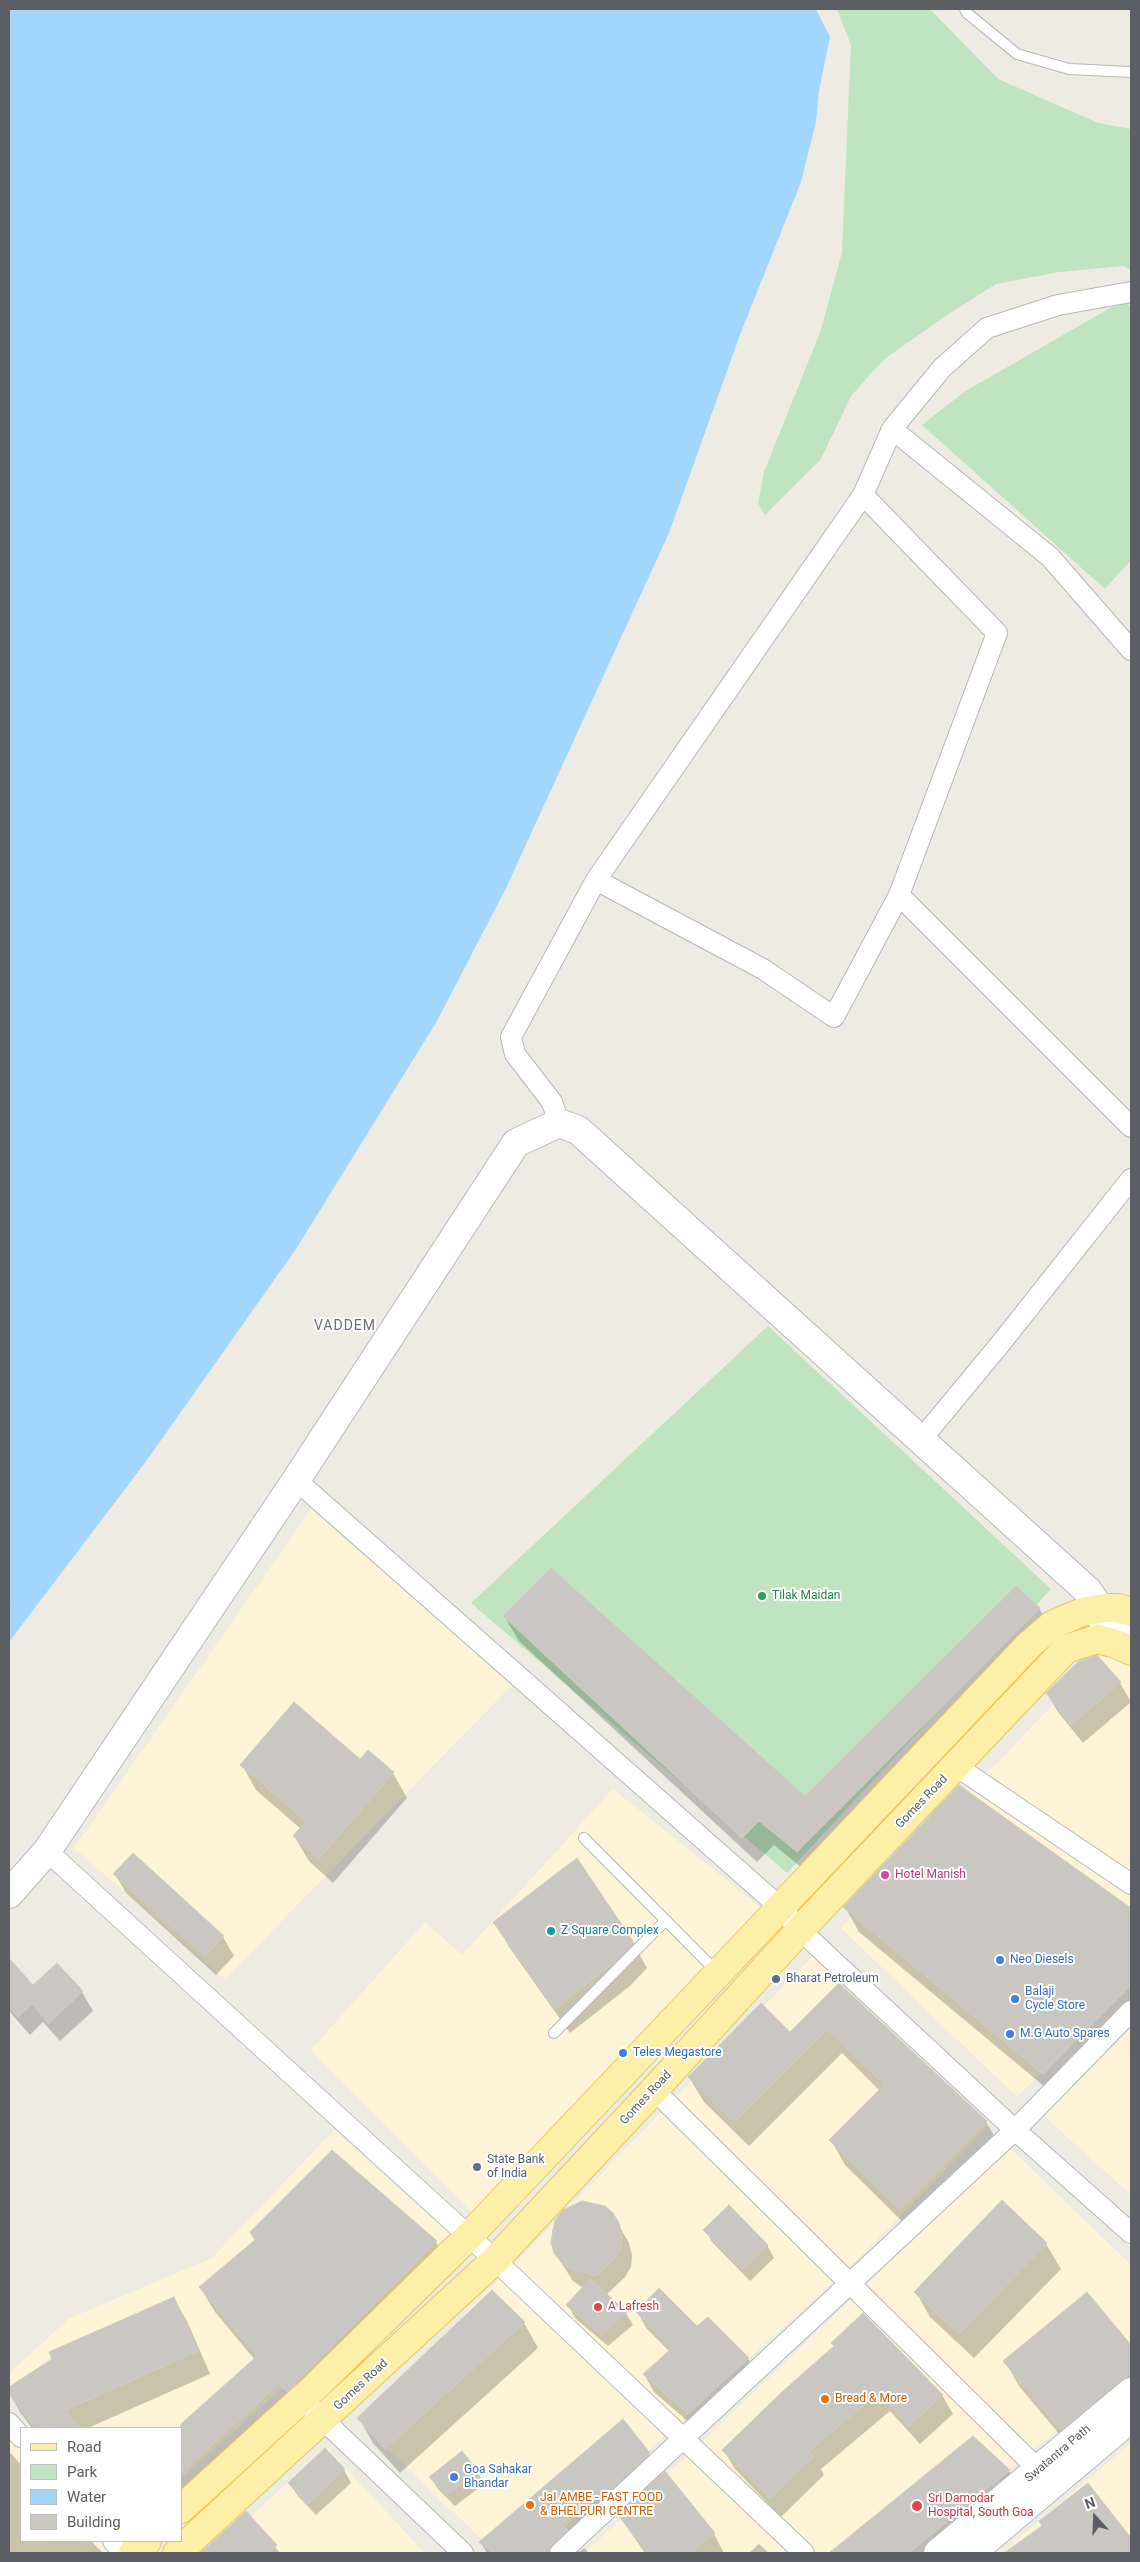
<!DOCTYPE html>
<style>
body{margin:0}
#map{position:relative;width:1140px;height:2562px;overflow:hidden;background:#edebe2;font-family:Roboto,sans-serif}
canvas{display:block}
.frame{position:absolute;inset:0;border:10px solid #5b5e63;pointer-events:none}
.legend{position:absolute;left:20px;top:2427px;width:162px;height:115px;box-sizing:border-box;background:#fff;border:1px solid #bdbfc1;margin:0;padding:6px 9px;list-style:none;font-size:15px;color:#5b5e63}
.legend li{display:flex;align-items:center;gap:10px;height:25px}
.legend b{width:25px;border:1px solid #bdbfc1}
.north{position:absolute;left:1070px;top:2492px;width:50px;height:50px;-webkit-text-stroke:4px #fff;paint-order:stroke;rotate:340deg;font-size:14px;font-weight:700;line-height:20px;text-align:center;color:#5b5e63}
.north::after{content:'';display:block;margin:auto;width:18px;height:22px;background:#5b5e63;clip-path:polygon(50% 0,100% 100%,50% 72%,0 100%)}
</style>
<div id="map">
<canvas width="1140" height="2562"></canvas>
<div class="frame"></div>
<ul class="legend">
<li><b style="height:6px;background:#fcefa8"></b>Road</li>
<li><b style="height:14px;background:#bfe4bf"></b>Park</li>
<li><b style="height:14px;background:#a3d6fc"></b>Water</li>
<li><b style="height:14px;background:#cac7c2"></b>Building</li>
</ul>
<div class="north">N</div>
</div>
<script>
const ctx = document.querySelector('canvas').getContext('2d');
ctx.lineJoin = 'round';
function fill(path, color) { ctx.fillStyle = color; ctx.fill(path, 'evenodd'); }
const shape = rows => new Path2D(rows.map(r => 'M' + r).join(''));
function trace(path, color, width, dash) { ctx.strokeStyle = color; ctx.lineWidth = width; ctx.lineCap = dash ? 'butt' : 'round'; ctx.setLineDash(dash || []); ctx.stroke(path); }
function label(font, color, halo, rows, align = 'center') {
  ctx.font = font + ' Roboto,sans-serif'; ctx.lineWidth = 4; ctx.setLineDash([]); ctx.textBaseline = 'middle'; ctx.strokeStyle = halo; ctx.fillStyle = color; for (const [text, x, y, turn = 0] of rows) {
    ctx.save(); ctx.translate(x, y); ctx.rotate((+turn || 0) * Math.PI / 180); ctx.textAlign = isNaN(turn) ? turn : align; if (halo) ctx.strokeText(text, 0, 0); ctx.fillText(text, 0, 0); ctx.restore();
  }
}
const commercial = shape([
 [311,1509,512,1685,225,1979,74,1848],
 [1110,1644,1131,1662,1131,1980,1017,2097,841,1928],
 [613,1789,761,1908,477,2217,311,2050,425,1922,462,1955],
 [813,1956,989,2125,863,2254,537,2553,496,2553,360,2422],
 [1131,2028,1131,2195,1043,2115],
 [334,2130,453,2237,181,2478,181,2428,40,2428,9,2395,9,2373,70,2318,212,2258],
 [1010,2148,1131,2265,1131,2370,908,2553,585,2553],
 [9,2435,21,2449,21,2541,104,2541,112,2553,9,2553],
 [1131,2443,1131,2553,1001,2553],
 [326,2447,425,2553,211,2553]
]);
const green = shape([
 [837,9,930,9,998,79,1098,123,1131,129,1131,270,1124,266,1059,272,996,284,947,315,883,360,851,396,821,459,765,515,758,503,764,472,821,330,842,252,851,45],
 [1124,300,1131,307,1131,560,1105,589,922,425,964,392],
 [768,1326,1051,1589,787,1873,471,1603]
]);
const water = shape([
 [9,9,816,9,830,37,819,91,816,122,801,182,741,332,669,533,506,888,437,1021,296,1249,147,1460,9,1642]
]);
const shadow = shape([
 [1039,1608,1053,1633,812,1876,774,1845,757,1862,519,1641,504,1616,805,1797],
 [1096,1657,1120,1683,1131,1702,1083,1743,1058,1712,1047,1694],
 [360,1761,393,1773,407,1798,333,1883,309,1861,294,1836,301,1829,256,1790,242,1765],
 [959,1787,1131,1909,1131,2024,1058,2098,859,1932,845,1907],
 [115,1874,223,1937,234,1956,216,1975,126,1893],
 [495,1922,633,1943,647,1968,630,1986,570,2033,509,1947],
 [57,1965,82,1992,93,2011,60,2041,43,2022,30,2035,9,2011,9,1976,16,1969,33,1987],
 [839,1984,986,2122,1001,2147,914,2233,845,2165,831,2140,880,2091,842,2053,749,2146,704,2102,689,2077,790,2034],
 [582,2203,604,2207,618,2224,629,2243,632,2255,631,2267,625,2277,606,2295,626,2313,633,2325,608,2346,575,2318,568,2305,583,2288,573,2281,555,2253,552,2231,556,2220],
 [705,2230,767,2245,774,2258,750,2281,712,2242],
 [436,2242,450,2267,181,2511,181,2428,178,2428,255,2360,215,2312,200,2287],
 [1046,2244,1061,2269,974,2358,930,2317,916,2292],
 [1087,2294,1131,2347,1131,2409,1076,2454,1019,2386,1005,2361],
 [174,2299,187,2321,210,2374,88,2428,32,2428,20,2412,9,2393,9,2388,54,2360],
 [637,2312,697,2328,708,2319,748,2359,758,2376,699,2431,654,2392,644,2374,670,2352,647,2329],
 [524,2323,538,2348,400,2473,373,2443,359,2418],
 [835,2347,942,2395,953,2414,920,2444,890,2411,821,2469,824,2475,781,2517,735,2469,724,2451],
 [9,2451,21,2465,21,2541,91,2541,103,2553,9,2553],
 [649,2454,662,2476,714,2534,724,2553,645,2553,619,2516,617,2518,613,2514,575,2546,579,2552,584,2548,589,2553,487,2553,481,2543],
 [344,2470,351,2483,316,2515,297,2495,290,2483],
 [477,2471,484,2484,455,2506,438,2489,430,2477],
 [1009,2471,1023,2495,953,2553,833,2552],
 [1087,2485,1131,2541,1131,2553,1006,2553,1043,2527],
 [246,2513,280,2553,203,2553],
 [759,2544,769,2553,749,2553]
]);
const building = shape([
 [551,1568,805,1796,1016,1586,1040,1608,797,1852,759,1821,742,1838,503,1616,551,1568],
 [1097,1655,1121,1682,1071,1725,1046,1693,1078,1662,1097,1655],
 [294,1702,360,1759,368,1750,394,1772,319,1859,293,1836,306,1821,240,1765,294,1702],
 [959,1785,1131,1908,1131,1985,1043,2074,843,1907,959,1785],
 [133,1853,224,1936,205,1957,113,1874,133,1853],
 [577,1858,634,1943,616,1961,555,2009,493,1922,577,1858],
 [9,1958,33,1985,57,1963,83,1991,49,2023,32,2004,18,2017,9,2006,9,1958],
 [839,1983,987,2121,899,2209,829,2140,884,2085,827,2029,734,2122,688,2077,761,2003,790,2032,839,1983],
 [332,2150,437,2241,287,2392,280,2383,181,2473,181,2424,257,2356,199,2287,255,2240,250,2232,332,2150],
 [1002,2200,1047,2243,959,2334,914,2292,1002,2200],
 [582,2201,605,2206,613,2213,619,2223,622,2235,621,2247,615,2258,596,2276,571,2269,561,2262,554,2253,551,2242,555,2220,563,2210,582,2201],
 [729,2205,768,2245,742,2269,703,2230,729,2205],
 [590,2279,627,2312,601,2335,566,2305,590,2279],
 [659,2288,697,2326,708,2317,749,2358,688,2414,643,2374,672,2348,636,2312,659,2288],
 [492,2290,525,2322,385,2449,357,2418,492,2290],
 [1087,2292,1131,2345,1131,2373,1061,2430,1003,2361,1087,2292],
 [174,2297,198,2351,66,2410,79,2428,35,2428,9,2394,9,2387,52,2359,49,2352,174,2297],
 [863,2313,943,2395,909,2426,878,2393,809,2451,814,2456,770,2499,722,2450,783,2391,834,2346,831,2343,863,2313],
 [623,2419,650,2453,603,2497,599,2492,562,2524,568,2530,552,2545,548,2553,493,2553,479,2542,623,2419],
 [973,2436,1010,2470,909,2553,829,2553,973,2436],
 [325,2448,345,2469,308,2504,288,2483,325,2448],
 [462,2451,478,2471,447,2495,429,2477,462,2451],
 [665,2471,715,2533,690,2553,648,2553,618,2515,665,2471],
 [1088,2483,1131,2538,1131,2553,1004,2553,1042,2526,1039,2521,1088,2483],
 [246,2511,277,2545,268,2553,200,2553,246,2511]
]);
const lane = shape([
 [965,9,967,13,1017,54,1069,69,1131,72],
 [584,1838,718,1973],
 [554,2033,666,1920]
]);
const street = shape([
 [892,429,1050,557,1131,650],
 [863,495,997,633,899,895,1131,1127],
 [596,880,763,969,834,1017,899,895],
 [559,1123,552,1102,515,1054,511,1037,596,880,863,495,892,429,942,368,987,328,1058,305,1131,292],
 [920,1441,1001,1343,1131,1179],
 [296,1480,781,1908,800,1930,1015,2130,1131,2233],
 [1116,1644,1131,1611],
 [956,1766,1131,1884],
 [47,1851,495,2260,804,2553],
 [654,2090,1048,2479],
 [313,2410,463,2553],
 [9,2423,21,2437],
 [113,2541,124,2553],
 [560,2553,1015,2130,1131,2011]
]);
const secondary = shape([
 [9,1894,47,1851,296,1480,516,1143,559,1123,578,1130,1088,1591,1100,1609,1108,1641],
 [938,2553,1131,2392],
 [971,2553,1131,2418]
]);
const primary = shape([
 [181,2509,315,2387,469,2236,1030,1644,1052,1625,1082,1612,1105,1608,1118,1608,1131,1612],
 [133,2553,147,2541],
 [177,2553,495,2260,654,2090,800,1930,1066,1649,1097,1639,1116,1644,1131,1651]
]);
const markers = [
 [762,1596,5,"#2e9e5b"],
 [885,1875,5,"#d1479c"],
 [551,1931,5,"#0f9aa8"],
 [1000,1960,5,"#3f7fe0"],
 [776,1979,5,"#5c6f8a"],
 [1015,1999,5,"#3f7fe0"],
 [1010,2034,5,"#3f7fe0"],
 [623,2053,5,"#3f7fe0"],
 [477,2167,5,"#5c6f8a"],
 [598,2307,5,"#e0444e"],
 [825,2399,5,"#e8710a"],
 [454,2477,5,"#3f7fe0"],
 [530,2505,5,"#e8710a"],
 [917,2506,6,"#e0444e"]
];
const leisureNames = [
 ["Tilak Maidan",772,1596]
];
const streetNames = [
 ["Gomes Road",922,1802,-46],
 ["Gomes Road",646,2098,-47],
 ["Gomes Road",361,2385,-43],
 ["Swatantra Path",1058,2454,-40]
];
const hotelNames = [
 ["Hotel Manish",895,1875]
];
const cultureNames = [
 ["Z Square Complex",561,1931]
];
const shopNames = [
 ["Neo Diesels",1010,1960],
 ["Balaji",1025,1992],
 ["Cycle Store",1025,2006],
 ["M.G Auto Spares",1020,2034],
 ["Teles Megastore",633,2053],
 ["Goa Sahakar",464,2470],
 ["Bhandar",464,2484]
];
const serviceNames = [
 ["Bharat Petroleum",786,1979],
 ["State Bank",487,2160],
 ["of India",487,2174]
];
const healthNames = [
 ["A Lafresh",608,2307],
 ["Sri Damodar",928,2499],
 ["Hospital, South Goa",928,2513]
];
const foodNames = [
 ["Bread & More",835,2399],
 ["JaI AMBE - FAST FOOD",540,2498],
 ["& BHELPURI CENTRE",540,2512]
];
const neighbourhoodNames = [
 ["VADDEM",345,1326]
];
fill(commercial, '#fdf4d8');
fill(green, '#bfe4bf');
fill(water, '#a3d6fc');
fill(shadow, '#0003');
fill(building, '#cac7c2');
trace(building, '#d2ccc1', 1);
trace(lane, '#b5b8bc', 12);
trace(street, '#b5b8bc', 22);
trace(secondary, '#b6b9be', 30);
trace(primary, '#edc45c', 30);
trace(lane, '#fff', 10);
trace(street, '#fff', 20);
trace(secondary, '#fff', 28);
trace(primary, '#fcefa8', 28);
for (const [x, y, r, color] of markers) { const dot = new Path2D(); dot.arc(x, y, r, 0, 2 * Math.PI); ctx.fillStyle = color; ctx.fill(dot); trace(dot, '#fff', 2); }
label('12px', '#27864d', '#fff', leisureNames, 'left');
label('12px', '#5b5e63', '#fff', streetNames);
label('12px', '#b23c85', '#fff', hotelNames, 'left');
label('12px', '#0d838f', '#fff', cultureNames, 'left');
label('12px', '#366cbe', '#fff', shopNames, 'left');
label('12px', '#4e5e75', '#fff', serviceNames, 'left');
label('12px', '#be3a42', '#fff', healthNames, 'left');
label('12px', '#c56008', '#fff', foodNames, 'left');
ctx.letterSpacing = '1px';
label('14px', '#6c7075', '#fff', neighbourhoodNames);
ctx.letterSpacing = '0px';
</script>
